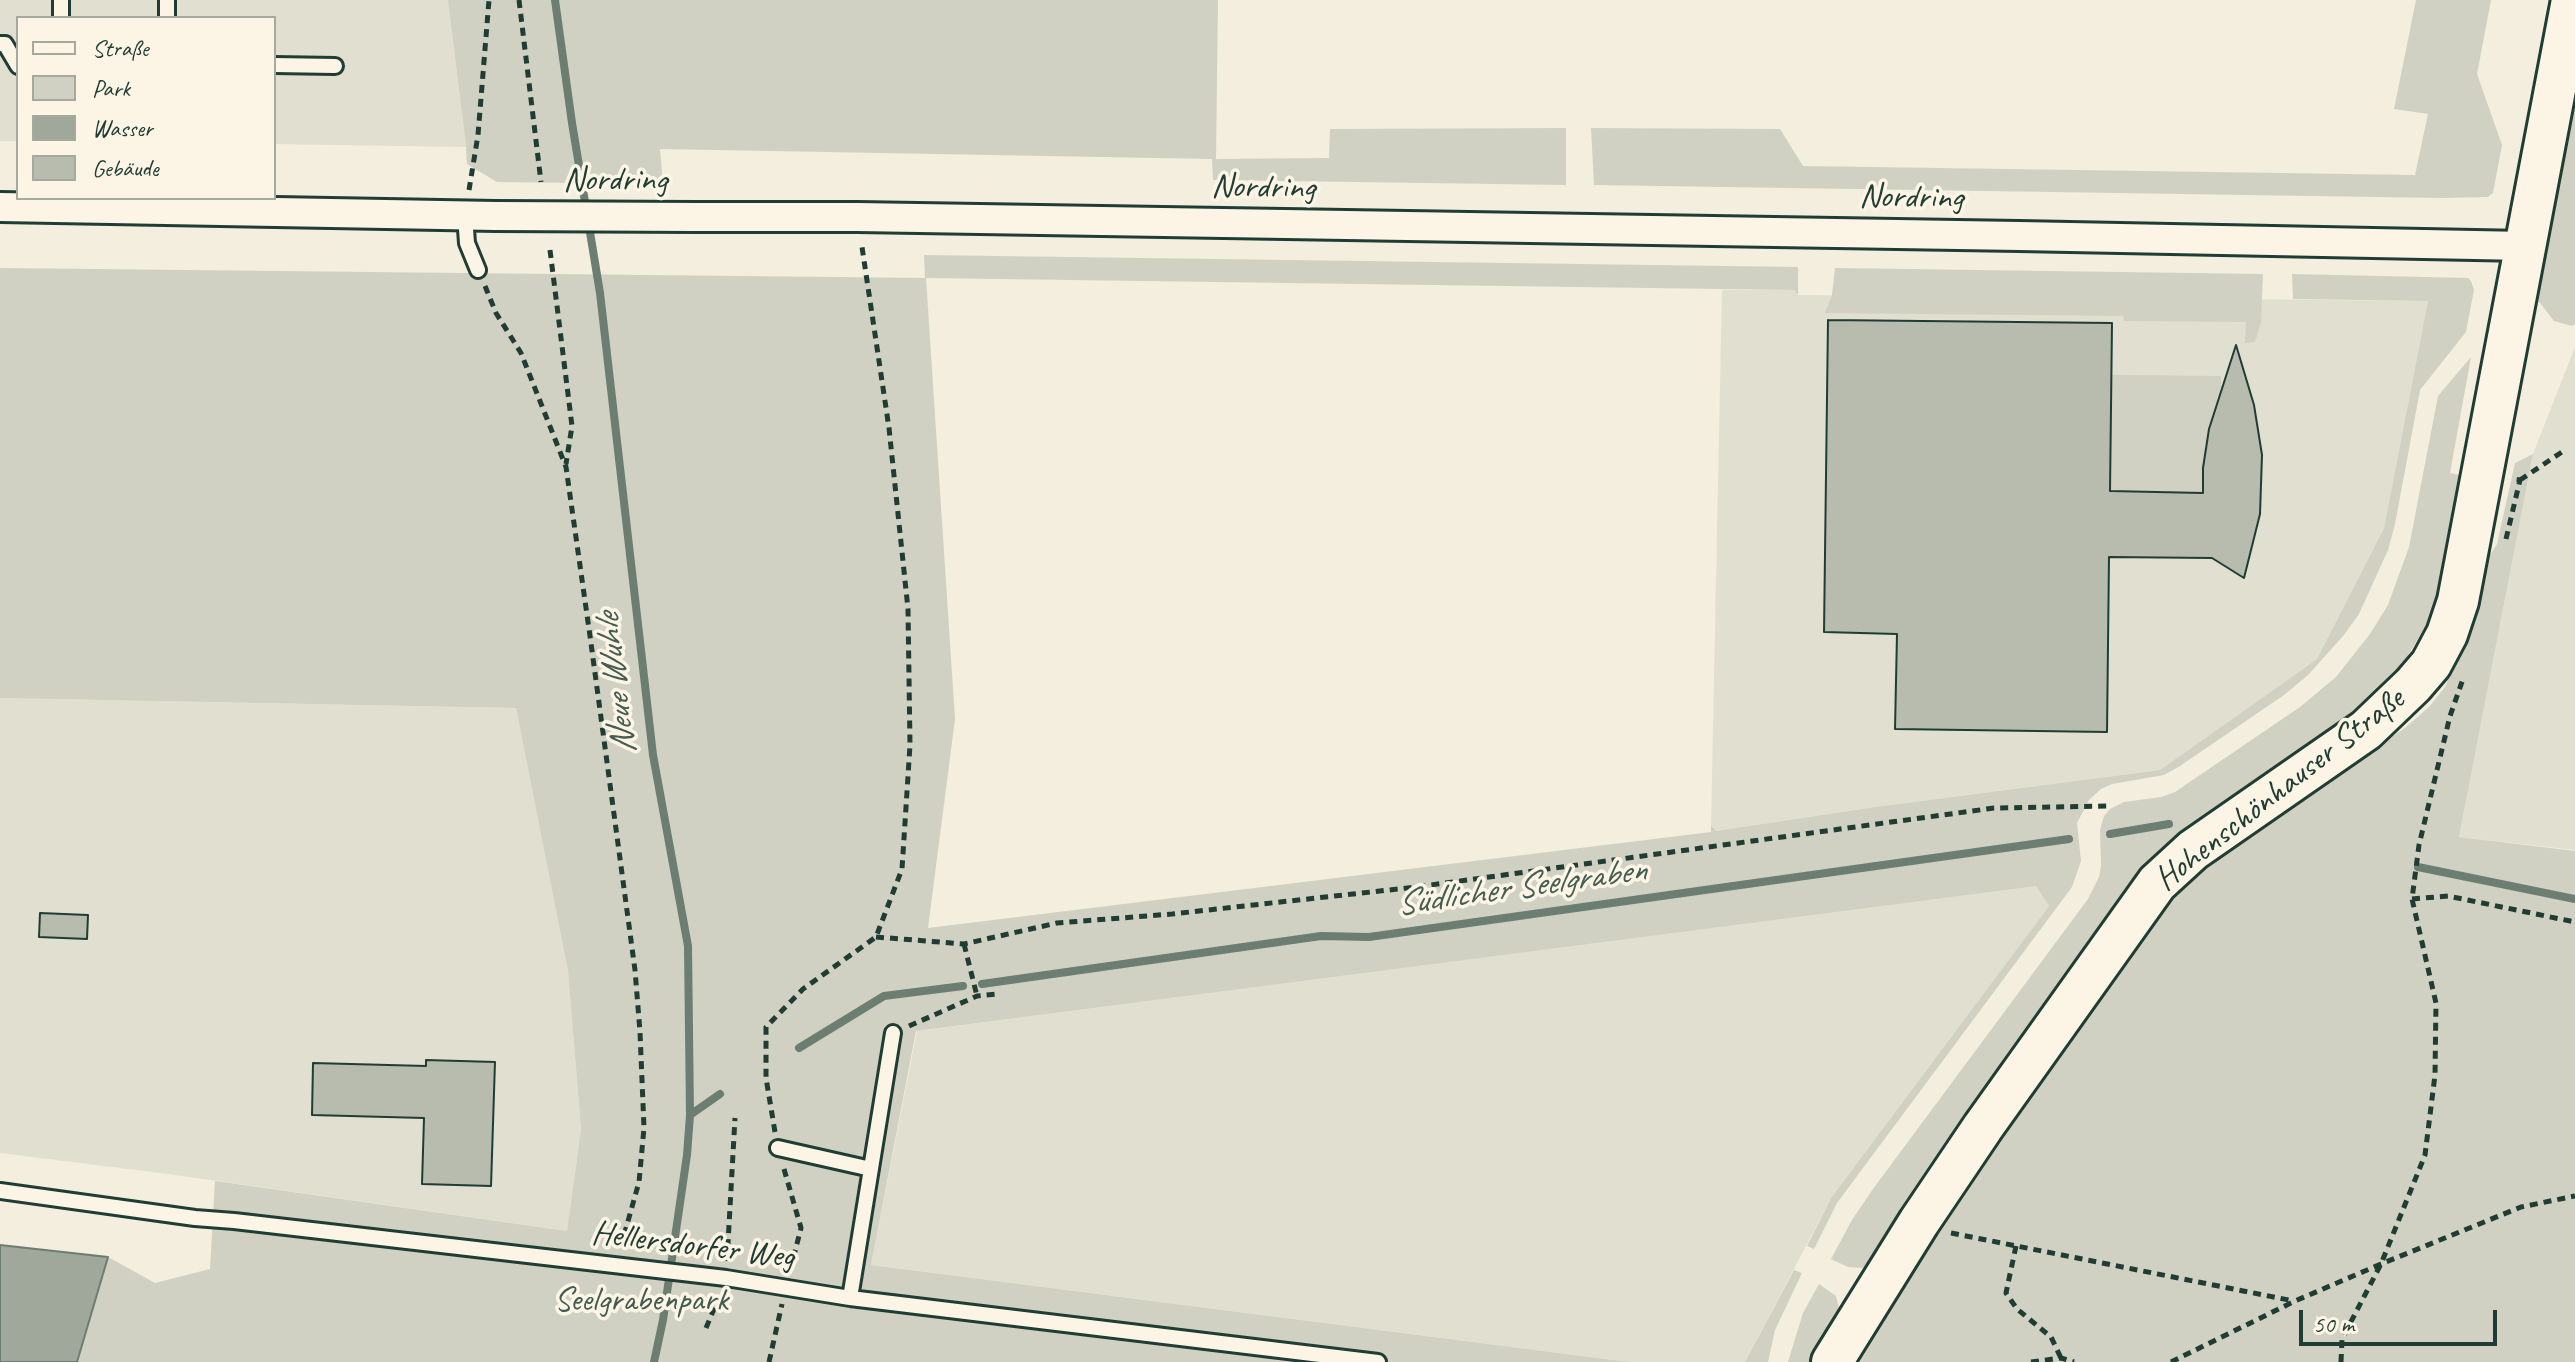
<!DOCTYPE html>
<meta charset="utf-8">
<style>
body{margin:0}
#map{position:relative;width:2575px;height:1362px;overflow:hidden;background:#f3eede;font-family:Caveat,sans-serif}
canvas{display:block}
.legend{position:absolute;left:16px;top:16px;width:260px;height:184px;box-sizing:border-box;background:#fcf5e5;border:2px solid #a4ab9e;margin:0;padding:10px 14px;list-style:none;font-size:24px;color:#1f3d34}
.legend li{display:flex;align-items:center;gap:16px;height:40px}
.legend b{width:40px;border:2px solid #a4ab9e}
.scale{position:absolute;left:2299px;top:1310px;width:198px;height:36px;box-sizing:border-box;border:4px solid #1f3d34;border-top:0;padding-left:10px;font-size:24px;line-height:28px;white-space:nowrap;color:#1f3d34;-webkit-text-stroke:6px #fcf5e5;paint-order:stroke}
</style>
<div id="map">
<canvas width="2575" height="1362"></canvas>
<ul class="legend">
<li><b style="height:10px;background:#fcf5e5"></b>Straße</li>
<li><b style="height:22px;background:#d0d1c2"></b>Park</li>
<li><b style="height:22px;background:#a0a89b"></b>Wasser</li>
<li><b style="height:22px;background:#b8bcae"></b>Gebäude</li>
</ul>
<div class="scale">50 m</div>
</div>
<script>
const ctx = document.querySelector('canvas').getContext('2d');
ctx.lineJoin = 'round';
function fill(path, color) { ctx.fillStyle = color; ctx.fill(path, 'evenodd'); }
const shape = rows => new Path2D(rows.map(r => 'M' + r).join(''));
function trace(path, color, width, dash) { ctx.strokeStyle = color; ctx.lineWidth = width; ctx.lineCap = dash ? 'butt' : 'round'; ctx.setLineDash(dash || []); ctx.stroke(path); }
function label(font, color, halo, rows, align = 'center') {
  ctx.font = font + ' Caveat,sans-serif'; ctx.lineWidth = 7; ctx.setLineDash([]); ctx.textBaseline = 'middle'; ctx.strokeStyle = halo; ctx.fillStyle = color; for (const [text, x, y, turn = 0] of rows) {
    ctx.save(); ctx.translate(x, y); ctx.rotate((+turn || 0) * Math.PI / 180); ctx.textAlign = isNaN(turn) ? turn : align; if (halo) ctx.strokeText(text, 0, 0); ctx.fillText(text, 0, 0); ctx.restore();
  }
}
const built = shape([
 [0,0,448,0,466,147,274,144,274,18,18,18,18,141,0,141],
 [1722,290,1794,290,1798,295,2428,301,2384,528,2317,659,2160,770,1875,807,1716,831,1711,825],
 [2575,347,2575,850,2459,837,2533,454],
 [0,698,516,708,568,971,581,1129,567,1231,168,1174,0,1153],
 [2036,885,2049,906,1831,1198,1745,1362,1629,1362,871,1265,917,1031]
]);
const green = shape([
 [448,0,1218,0,1216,159,1329,158,1330,129,1566,128,1566,185,1213,180,1212,159,660,149,663,184,497,182,467,164,466,147],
 [2416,0,2491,0,2477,74,2502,145,2493,193,2488,197,2443,198,1594,185,1591,128,1780,129,1803,166,2415,175,2428,114,2394,109],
 [2575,58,2575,324,2572,326,2554,321,2537,299,2533,285],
 [924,255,1798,267,1798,295,1794,290,926,278,955,719,928,928,1711,832,1711,825,1716,831,1875,807,2160,770,2317,659,2384,528,2428,301,2293,299,2292,274,2468,278,2471,281,2474,290,2466,332,2420,390,2395,524,2388,550,2359,614,2344,635,2308,675,2284,695,2180,766,2164,775,2112,784,2101,789,2089,800,2077,823,2081,861,2072,887,1837,1203,1814,1249,1807,1246,1831,1198,2049,906,2036,886,916,1031,871,1265,1629,1362,77,1362,108,1257,155,1283,210,1269,215,1181,567,1231,581,1129,568,971,516,708,0,698,0,268,925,278],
 [1835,268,2263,274,2261,322,2255,342,2245,343,2246,322,2124,321,2123,316,1825,313,1832,295],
 [2471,357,2450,473,2468,477,2442,589,2428,622,2407,657,2368,705,2201,827,1873,1264,1862,1268,1848,1267,1831,1259,1852,1220,1873,1189,2088,899,2099,877,2101,866,2100,830,2104,816,2110,809,2124,802,2161,797,2175,792,2300,707,2336,677,2370,634,2388,605,2409,547,2438,396],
 [2111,375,2221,376,2221,387,2205,449,2203,493,2110,491],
 [2533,454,2459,837,2575,851,2575,1362,1852,1362,1927,1241,2150,920,2196,869,2405,728,2429,707,2445,687,2463,646,2479,572,2497,544,2515,463],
 [1794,1270,1802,1273,1775,1330,1768,1362,1745,1362],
 [1819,1284,1836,1296,1840,1312,1820,1362,1788,1362,1803,1313]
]);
const water = shape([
 [0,1245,108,1257,77,1362,0,1362,0,1245]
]);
const stream = shape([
 [555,0,572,123,600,293,653,755,688,946,690,1115,687,1155,663,1320,654,1362],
 [2110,834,2169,824],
 [2418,867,2575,899],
 [982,984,1321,936,1369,937,2069,839],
 [799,1048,884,996,963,986],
 [690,1115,720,1094]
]);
const building = shape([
 [1828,320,2112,323,2110,491,2203,493,2203,468,2209,429,2236,345,2254,405,2262,455,2260,514,2244,578,2212,558,2109,557,2107,732,1895,729,1897,634,1824,632,1828,320],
 [40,913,88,915,87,939,39,937,40,913],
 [426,1060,495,1062,491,1186,422,1184,424,1118,312,1115,313,1063,426,1066,426,1060]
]);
const path = shape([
 [519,0,541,182],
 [469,190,478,135,489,0],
 [550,250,572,426,566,464],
 [485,286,496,313,521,353,566,467,590,636,635,970,640,1032,644,1128,639,1182,621,1246],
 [2520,480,2565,450],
 [2506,539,2520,480,2512,479],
 [2412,899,2448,896,2575,922],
 [876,937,964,944,1057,923,1172,914,1416,887,1994,808,2107,806],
 [964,944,977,996],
 [909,1026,977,996,997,994],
 [775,1132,766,1078,766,1027,803,989,876,937,902,869,910,745,908,609,889,428,862,247],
 [784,1169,801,1228,790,1271],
 [1951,1233,2294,1301],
 [2016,1246,2006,1293,2017,1309,2051,1337,2061,1358],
 [727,1261,735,1118],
 [706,1328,719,1297],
 [769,1362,782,1304],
 [2031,1362,2061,1358,2074,1362],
 [2171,1362,2295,1301,2381,1264,2521,1207,2575,1196],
 [2341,1362,2342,1339,2381,1264,2425,1155,2435,1075,2436,1003,2412,899,2419,845,2450,716,2463,679]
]);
const lane = shape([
 [61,18,61,0],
 [167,18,167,0],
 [0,44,5,44,18,66],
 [274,65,335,66],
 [465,215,467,243,478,270],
 [778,1148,871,1169],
 [0,1191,195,1218,234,1221,726,1278,850,1298,1378,1362],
 [850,1298,893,1033]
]);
const street = shape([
 [0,207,496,216],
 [696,217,857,217,2019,236,2525,246]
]);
const secondary = shape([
 [1832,1362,1919,1222,1983,1127,2157,883,2193,850,2366,730,2413,685,2431,664,2447,634,2458,601,2572,0]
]);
const streetBridge = shape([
 [496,216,696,217]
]);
const streetNames = [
 ["Nordring",615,181],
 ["Nordring",1263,188,1],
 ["Nordring",1911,198,1],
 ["Hohenschönhauser Straße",2280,790,-38],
 ["Hellersdorfer Weg",693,1246,7]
];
const parkNames = [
 ["Seelgrabenpark",641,1301]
];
const waterNames = [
 ["Neue Wuhle",617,684,-97],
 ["Südlicher Seelgraben",1521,888,-8]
];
fill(built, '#e1dfd0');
fill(green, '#d0d1c2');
fill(water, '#a0a89b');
trace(water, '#6c7d72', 2);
trace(stream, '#6c7d72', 8);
fill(building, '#b8bcae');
trace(building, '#1f3d34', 2);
trace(lane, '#1f3d34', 20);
trace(street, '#1f3d34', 34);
trace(secondary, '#1f3d34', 46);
trace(path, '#1f3d34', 5, [8, 6]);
trace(lane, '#fcf5e5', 14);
trace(street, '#fcf5e5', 28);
trace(secondary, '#fcf5e5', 40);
trace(streetBridge, '#1f3d34', 34, []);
trace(streetBridge, '#fcf5e5', 28);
label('34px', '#1f3d34', '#fcf5e5', streetNames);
label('34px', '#425b50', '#fcf5e5', parkNames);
label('italic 36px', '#465d53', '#fcf5e5', waterNames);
</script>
